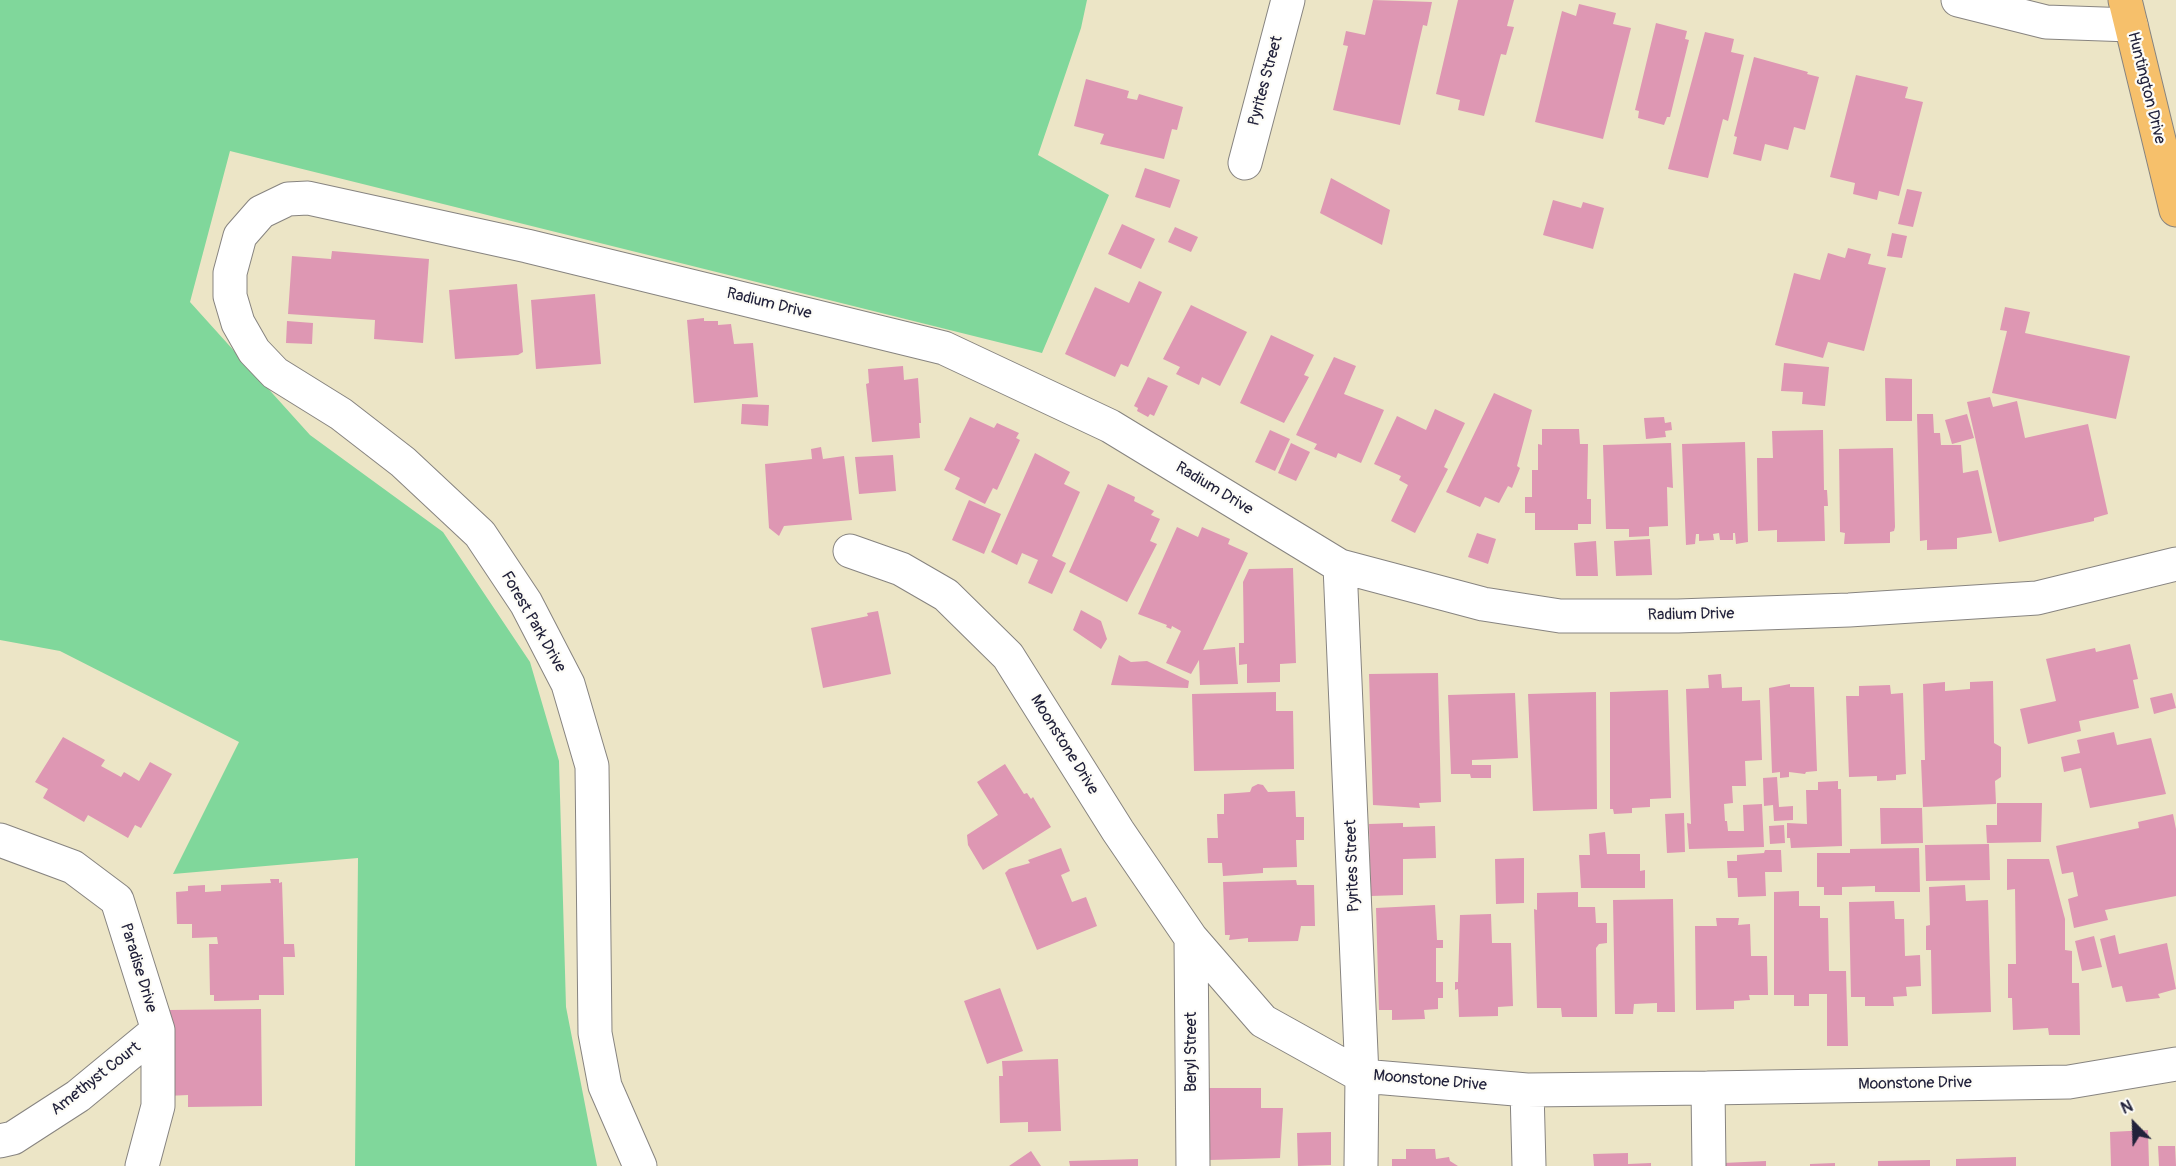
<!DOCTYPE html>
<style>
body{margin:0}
#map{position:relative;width:2176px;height:1166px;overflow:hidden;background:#ece5c6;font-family:Pangolin,sans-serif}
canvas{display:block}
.north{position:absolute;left:2104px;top:1094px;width:60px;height:60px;-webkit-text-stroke:4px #fdfcf7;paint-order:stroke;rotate:337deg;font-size:16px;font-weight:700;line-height:24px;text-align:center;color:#22223b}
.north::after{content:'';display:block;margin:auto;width:21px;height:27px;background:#22223b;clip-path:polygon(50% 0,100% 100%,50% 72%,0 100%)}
</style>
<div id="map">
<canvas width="2176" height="1166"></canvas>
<div class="north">N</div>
</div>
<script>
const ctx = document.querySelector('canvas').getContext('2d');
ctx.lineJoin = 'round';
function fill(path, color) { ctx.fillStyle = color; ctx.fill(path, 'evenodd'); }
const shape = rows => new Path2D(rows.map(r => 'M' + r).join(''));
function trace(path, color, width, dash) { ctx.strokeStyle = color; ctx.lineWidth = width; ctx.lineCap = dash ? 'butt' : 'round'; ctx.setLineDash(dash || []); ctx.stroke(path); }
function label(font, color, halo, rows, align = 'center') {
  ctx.font = font + ' Pangolin,sans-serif'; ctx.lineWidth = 4.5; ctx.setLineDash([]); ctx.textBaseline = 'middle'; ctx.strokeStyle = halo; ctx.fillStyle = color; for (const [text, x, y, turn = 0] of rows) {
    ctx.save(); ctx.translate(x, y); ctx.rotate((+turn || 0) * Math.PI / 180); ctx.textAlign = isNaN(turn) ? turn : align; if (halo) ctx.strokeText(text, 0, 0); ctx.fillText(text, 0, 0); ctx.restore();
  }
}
const green = shape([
 [0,0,1087,0,1081,28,1038,155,1109,195,1042,353,230,151,190,302,310,435,443,532,530,662,559,761,566,1007,597,1166,355,1166,358,858,173,874,239,742,60,651,0,640]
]);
const building = shape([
 [1373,0,1432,2,1427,26,1423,25,1400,125,1333,110,1348,46,1343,45,1346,31,1365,35],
 [1458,0,1514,0,1507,26,1514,27,1506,55,1501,54,1484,116,1458,110,1460,100,1436,94],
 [1579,4,1616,13,1613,24,1631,28,1603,139,1535,122,1562,11,1576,16],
 [1656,23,1687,31,1685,39,1689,40,1670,117,1667,117,1664,125,1638,118,1639,111,1635,110],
 [1705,32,1734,39,1731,52,1744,55,1728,121,1723,119,1708,178,1668,169],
 [1754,57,1808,72,1807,74,1819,77,1805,130,1794,127,1788,150,1765,144,1761,161,1733,154,1737,137,1734,136],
 [1856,75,1908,87,1905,98,1923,102,1899,196,1879,191,1877,200,1853,194,1855,183,1830,177],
 [1086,79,1129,91,1127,98,1137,100,1139,94,1183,107,1177,130,1172,129,1164,159,1100,144,1104,134,1074,126],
 [1145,168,1180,180,1170,208,1135,197],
 [1331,178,1390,210,1382,245,1320,213],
 [1907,189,1922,192,1913,227,1898,224],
 [1553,200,1581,208,1583,202,1604,208,1593,249,1543,235],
 [1122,224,1155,239,1141,269,1108,254],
 [1175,227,1198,237,1191,252,1168,242],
 [1892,233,1907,236,1902,258,1887,256],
 [1848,248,1871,254,1868,264,1886,268,1864,351,1828,342,1823,358,1775,345,1794,273,1820,280,1828,253,1845,258],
 [332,251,429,259,423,343,374,339,375,320,288,314,292,256,331,259],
 [1139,281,1162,292,1128,367,1121,364,1115,377,1065,354,1095,287,1129,303],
 [517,284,523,352,518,355,455,359,449,290],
 [595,294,601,364,536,369,531,300],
 [1191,305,1247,332,1220,386,1202,377,1199,385,1176,374,1180,367,1163,359],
 [2005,307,2030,312,2025,333,2130,356,2116,419,1992,393,2007,331,2000,330],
 [704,318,704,321,718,321,718,325,731,324,734,344,753,343,758,397,694,403,687,320],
 [287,321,313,323,312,344,286,343],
 [1271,335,1314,355,1304,375,1309,377,1284,423,1240,403],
 [1334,357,1356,366,1344,394,1384,410,1361,463,1338,453,1336,458,1314,449,1317,444,1296,435],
 [1784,363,1829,367,1825,406,1802,404,1803,392,1781,391],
 [903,366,904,380,918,378,921,423,919,423,920,438,872,442,866,384,869,383,868,369],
 [1148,377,1168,386,1154,416,1150,414,1148,417,1137,411,1138,408,1134,406],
 [1885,378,1912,379,1912,421,1886,421],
 [1494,393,1532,410,1517,466,1520,468,1512,488,1508,486,1499,503,1485,497,1480,507,1446,492],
 [1990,397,1993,407,2017,401,2025,438,2088,424,2108,514,2094,518,2094,521,1999,542,1967,402],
 [742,404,769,405,768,426,741,424],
 [1435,409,1465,423,1444,467,1448,469,1415,533,1391,521,1408,485,1399,480,1401,476,1374,464,1397,416,1426,430],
 [1917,414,1933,414,1934,433,1940,433,1941,445,1961,445,1963,473,1978,470,1992,533,1957,538,1957,549,1927,550,1927,540,1920,541],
 [1967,414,1974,438,1952,444,1945,420],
 [970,417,994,428,997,423,1019,433,1016,438,1020,440,997,490,993,488,985,504,955,489,960,478,944,470],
 [1664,417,1665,423,1671,422,1672,430,1665,431,1666,437,1646,439,1644,418],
 [1542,429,1579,429,1580,444,1588,444,1587,499,1591,499,1591,524,1578,524,1578,530,1535,530,1535,513,1525,513,1525,497,1532,497,1532,470,1538,470,1538,444,1542,445],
 [1270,430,1290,439,1275,471,1255,462],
 [1823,430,1824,490,1827,490,1828,506,1824,506,1825,541,1777,542,1777,530,1758,531,1757,458,1773,458,1772,431],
 [1745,442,1748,542,1736,544,1735,533,1733,533,1733,540,1720,540,1719,533,1713,534,1714,540,1699,541,1699,534,1696,534,1695,544,1686,545,1682,444],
 [1291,443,1310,452,1296,481,1278,473],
 [1671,443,1673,488,1667,487,1668,526,1649,527,1649,536,1629,537,1629,529,1606,529,1603,445],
 [821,447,823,459,844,456,852,520,784,526,779,536,769,528,765,464,812,459,811,449],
 [1893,448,1895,527,1894,531,1890,532,1890,543,1844,544,1845,533,1840,532,1839,449],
 [1035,453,1070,472,1064,484,1080,492,1052,556,1066,563,1052,594,1028,583,1038,560,1022,553,1017,565,991,552],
 [893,455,896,491,859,494,855,457],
 [1108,484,1135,497,1134,501,1154,511,1151,515,1160,519,1150,541,1157,544,1127,602,1069,572],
 [969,500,1001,514,984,554,952,540],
 [1177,527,1198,537,1202,527,1230,539,1228,544,1248,553,1203,650,1235,647,1238,684,1200,685,1199,660,1191,674,1166,663,1181,631,1172,626,1171,629,1166,627,1167,625,1138,614],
 [1477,533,1496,539,1488,564,1468,557],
 [1650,539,1652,575,1616,576,1614,541],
 [1596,541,1598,576,1576,576,1574,543],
 [1293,568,1296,663,1280,664,1280,682,1247,683,1247,664,1239,665,1239,643,1244,643,1243,582,1249,569],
 [1081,610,1101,621,1107,639,1101,649,1073,630],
 [878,611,891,674,823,688,811,628,868,616,867,613],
 [2130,644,2138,679,2133,680,2139,708,2079,721,2081,731,2028,744,2020,709,2056,701,2046,659,2095,648,2096,652],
 [1119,655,1131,662,1147,661,1189,681,1188,688,1111,685],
 [1438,673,1441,802,1419,803,1420,808,1373,805,1369,674],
 [1721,674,1722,688,1742,687,1742,701,1760,700,1762,760,1745,761,1746,786,1732,786,1733,803,1724,804,1725,821,1727,821,1728,831,1744,831,1743,805,1762,804,1764,847,1689,849,1687,823,1691,824,1686,689,1709,688,1708,675],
 [1993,681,1994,743,2001,747,2001,777,1995,781,1996,804,1923,807,1921,760,1925,760,1923,684,1945,682,1945,691,1970,689,1970,682],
 [1790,684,1790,687,1814,687,1817,771,1806,772,1805,774,1789,772,1789,777,1780,778,1780,772,1772,773,1769,688],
 [1890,685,1891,694,1903,693,1906,774,1896,775,1896,780,1877,781,1877,776,1849,777,1846,696,1859,696,1859,686],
 [1668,690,1671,798,1650,799,1650,807,1632,808,1632,813,1614,814,1613,809,1610,809,1610,692],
 [1276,692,1276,711,1293,711,1294,769,1194,771,1192,694],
 [1596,692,1597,809,1533,811,1528,694],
 [1515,693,1518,758,1472,760,1472,765,1491,765,1491,778,1471,778,1470,774,1451,774,1448,695],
 [2172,693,2176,708,2154,714,2150,698],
 [2114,732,2117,745,2151,738,2166,794,2090,808,2081,768,2064,772,2061,757,2080,753,2077,740],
 [63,737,105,760,101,766,121,777,124,772,139,781,150,762,172,774,141,828,135,825,128,838,88,815,84,822,43,798,48,789,35,782],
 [1005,764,1024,794,1027,793,1031,799,1033,797,1051,827,983,870,968,845,967,835,998,815,977,782],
 [1777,777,1779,807,1793,806,1793,820,1774,821,1773,805,1764,806,1763,778],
 [1838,781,1838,789,1841,789,1842,846,1791,848,1790,838,1787,838,1787,823,1807,824,1806,790,1818,790,1818,782],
 [1258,784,1263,785,1268,792,1295,791,1296,817,1304,817,1304,840,1296,840,1297,867,1263,868,1263,873,1223,876,1222,863,1208,863,1207,838,1218,838,1217,814,1224,814,1224,794,1250,792,1252,787],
 [1997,803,2042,803,2041,842,1987,843,1986,825,1997,825],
 [1880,808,1922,808,1923,843,1881,844],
 [1684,813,1685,852,1667,853,1665,814],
 [2173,814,2176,829,2176,896,2105,910,2108,920,2074,928,2068,899,2078,896,2073,872,2062,874,2056,846,2139,828,2138,822],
 [1403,823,1403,827,1435,826,1436,858,1403,859,1403,895,1371,896,1369,824],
 [1784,825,1785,843,1770,844,1769,826],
 [1605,832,1607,854,1640,854,1640,871,1645,870,1645,888,1581,888,1579,855,1590,855,1589,834],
 [1989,844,1990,880,1926,881,1925,845],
 [1061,848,1070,871,1061,875,1072,902,1086,897,1097,926,1037,950,1005,873,1009,869,1030,863,1028,860],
 [1919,848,1920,892,1875,892,1875,886,1842,887,1842,895,1824,895,1824,887,1817,887,1817,853,1850,853,1850,849],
 [1765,850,1781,850,1782,872,1765,872,1766,896,1738,897,1737,878,1728,878,1727,861,1737,861,1737,855,1764,853],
 [1524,858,1524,903,1496,904,1495,859],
 [2007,859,2049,859,2065,919,2065,950,2072,951,2072,983,2079,983,2080,1035,2049,1035,2048,1028,2013,1030,2012,998,2008,998,2008,964,2016,964,2015,889,2007,890],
 [270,879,279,879,279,883,282,882,284,944,294,944,295,957,283,957,284,995,259,995,259,1000,214,1001,214,995,210,995,209,944,218,944,217,937,192,938,192,924,177,924,176,892,188,891,188,886,205,885,205,892,221,891,221,885,271,883],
 [1296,880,1297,885,1314,885,1315,926,1301,926,1298,941,1248,942,1248,938,1229,940,1230,935,1225,935,1223,882],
 [1965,885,1966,901,1988,900,1991,1012,1932,1014,1931,950,1926,950,1926,926,1930,925,1929,887],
 [1799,891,1799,906,1820,906,1820,918,1828,918,1829,971,1846,971,1848,1046,1827,1046,1827,994,1809,994,1809,1006,1794,1006,1794,995,1774,995,1774,892],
 [1578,892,1578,907,1595,907,1596,923,1607,923,1607,943,1599,944,1596,948,1597,1017,1562,1017,1561,1008,1537,1008,1534,909,1537,910,1537,893],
 [1673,899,1675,1012,1657,1012,1657,1003,1634,1004,1633,1014,1615,1014,1613,900],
 [1894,901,1895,919,1904,919,1905,956,1920,955,1921,986,1906,987,1907,996,1893,997,1894,1006,1865,1006,1865,997,1851,997,1849,902],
 [1435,905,1437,940,1443,940,1443,948,1436,948,1436,982,1443,982,1443,998,1438,998,1438,1009,1424,1010,1425,1019,1392,1020,1392,1010,1379,1010,1376,908],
 [1491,914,1492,943,1511,943,1513,1006,1498,1007,1498,1016,1459,1017,1458,989,1455,990,1455,982,1458,982,1460,915],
 [1716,918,1739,918,1738,925,1750,924,1751,956,1767,956,1768,995,1749,995,1750,1000,1734,1001,1734,1009,1696,1010,1695,926,1717,926],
 [2115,935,2119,954,2167,943,2176,989,2158,994,2160,998,2126,1002,2122,986,2112,988,2100,939],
 [2094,936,2102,967,2082,971,2075,941],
 [1000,988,1023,1051,987,1064,964,1001],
 [261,1009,262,1106,188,1107,188,1095,166,1096,168,1010],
 [1058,1059,1061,1131,1028,1132,1028,1122,1000,1123,999,1076,1003,1076,1002,1061],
 [1209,1088,1261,1088,1261,1108,1283,1108,1280,1158,1209,1160],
 [2148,1130,2149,1166,2111,1166,2110,1132],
 [1331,1132,1331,1165,1298,1166,1297,1133],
 [2158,1146,2175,1146,2176,1166,2159,1166],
 [1406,1149,1435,1149,1436,1159,1449,1157,1450,1161,1458,1166,1392,1166,1392,1159,1406,1159],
 [1031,1151,1041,1166,1009,1166],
 [1628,1153,1628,1164,1651,1163,1651,1166,1594,1166,1593,1154],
 [2016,1157,2016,1166,1956,1166,1956,1159],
 [1138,1159,1138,1166,1070,1166,1069,1161],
 [1930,1160,1930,1166,1878,1166,1878,1161],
 [1766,1161,1766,1166,1723,1166,1723,1163],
 [1835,1163,1835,1166,1810,1166,1810,1164]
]);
const minor = shape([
 [1958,0,2046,22,2131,25],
 [1245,163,1288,0],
 [850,551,901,569,946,595,1008,656,1118,831,1191,938,1263,1021,1362,1076,1527,1090,1708,1088,2069,1082,2176,1064],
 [1340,566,1362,1076,1361,1166],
 [0,840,73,867,117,900,158,1030,158,1106,142,1166],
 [1191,938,1193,1166],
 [1708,1088,1709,1166],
 [1527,1090,1529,1166],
 [0,1141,13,1138,78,1096,158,1030],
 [640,1166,605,1086,595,1033,592,766,568,684,526,603,480,534,403,462,341,414,275,373,254,351,238,323,230,296,230,273,240,236,261,212,288,199,308,198,527,246,944,348,1110,426,1340,566,1483,604,1560,616,1678,616,1849,610,2037,598,2176,564]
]);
const primary = shape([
 [2125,0,2176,210]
]);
const streetNames = [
 ["Pyrites Street",1266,81,-75],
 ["Huntington Drive",2146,88,76],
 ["Radium Drive",769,304,14],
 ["Radium Drive",1214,489,31],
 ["Radium Drive",1691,615,-1],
 ["Forest Park Drive",533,622,60],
 ["Moonstone Drive",1064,745,58],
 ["Pyrites Street",1353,866,-92],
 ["Paradise Drive",138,968,73],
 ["Beryl Street",1192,1052,-90],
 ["Amethyst Court",96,1079,-38],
 ["Moonstone Drive",1430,1081,5],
 ["Moonstone Drive",1915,1084,-1]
];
fill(green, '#80d79b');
fill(building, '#de97b3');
trace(minor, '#878480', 35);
trace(primary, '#878480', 35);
trace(minor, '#fff', 33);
trace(primary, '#f6c06b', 33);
label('16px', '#22223b', '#fdfcf7', streetNames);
</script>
